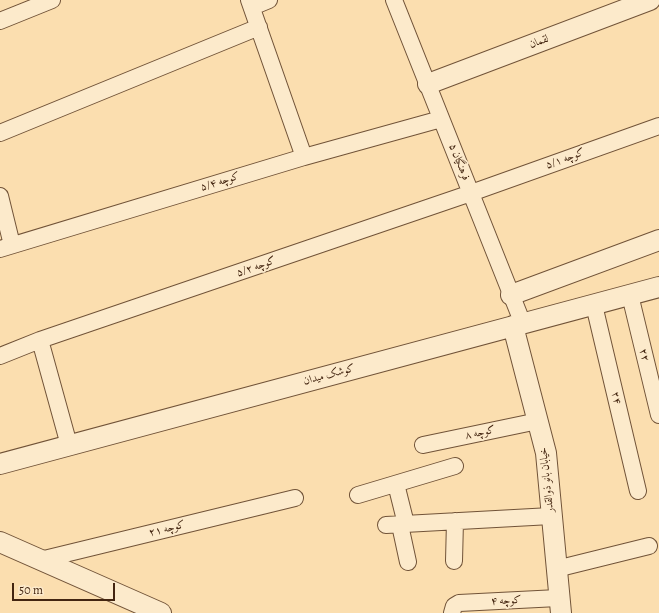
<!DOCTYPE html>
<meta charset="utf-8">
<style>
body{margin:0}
#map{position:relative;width:659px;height:613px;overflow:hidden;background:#fbdeaf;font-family:Alegreya,serif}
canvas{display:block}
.scale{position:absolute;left:12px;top:583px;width:103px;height:18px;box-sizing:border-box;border:2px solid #432510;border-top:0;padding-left:5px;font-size:12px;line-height:14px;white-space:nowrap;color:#432510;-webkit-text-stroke:3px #fceacb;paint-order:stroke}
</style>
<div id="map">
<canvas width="659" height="613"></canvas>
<div class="scale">50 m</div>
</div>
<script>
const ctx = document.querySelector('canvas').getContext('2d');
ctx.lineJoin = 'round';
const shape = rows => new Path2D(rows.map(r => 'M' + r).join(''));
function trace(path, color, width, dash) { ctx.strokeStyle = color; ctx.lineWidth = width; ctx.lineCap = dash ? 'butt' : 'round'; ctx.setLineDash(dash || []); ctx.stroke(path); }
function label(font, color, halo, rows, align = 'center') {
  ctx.font = font + ' Alegreya,Amiri,serif'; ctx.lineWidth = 3.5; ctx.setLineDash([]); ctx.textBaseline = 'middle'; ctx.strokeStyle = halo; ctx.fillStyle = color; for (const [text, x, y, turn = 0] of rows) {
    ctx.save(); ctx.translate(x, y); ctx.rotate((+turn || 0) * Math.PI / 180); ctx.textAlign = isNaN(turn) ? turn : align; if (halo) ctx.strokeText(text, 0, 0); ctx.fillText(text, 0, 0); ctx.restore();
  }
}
const minor = shape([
 [249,0,304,157],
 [394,0,523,324],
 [252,7,269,0],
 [0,21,52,0],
 [0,133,259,27],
 [0,196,12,245],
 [0,249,304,157,441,119],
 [630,295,659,415],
 [594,305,638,491],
 [40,340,69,445],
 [0,356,40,340,471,193,659,126],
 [423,445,538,421],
 [396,484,406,524],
 [358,495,455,466],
 [386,525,551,516],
 [400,525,408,562],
 [40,560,295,498],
 [454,561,455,521],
 [556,569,649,546],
 [452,613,454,606,459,603,558,598]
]);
const tertiary = shape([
 [428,84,650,0],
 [511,295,659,240],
 [513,326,546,453,561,613],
 [0,464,659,287],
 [0,542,161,613]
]);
const streetNames = [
 ["لقمان",539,42,-21],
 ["کوچه ۵/۱",565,159,-20],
 ["فرهنگیان ۵",459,162,68],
 ["کوچه ۵/۴",220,182,-17],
 ["کوچه ۵/۲",256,267,-19],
 ["۲۲",644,355,76],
 ["کوشک میدان",329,375,-15],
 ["۲۴",616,398,77],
 ["کوچه ۸",480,433,-12],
 ["خیابان بانو ذوالقدر",547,480,-96],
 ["کوچه ۲۱",167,529,-14],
 ["کوچه ۴",506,601,-3]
];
trace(minor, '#715338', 18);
trace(tertiary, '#715338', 22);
trace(minor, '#fceacb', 16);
trace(tertiary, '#fceacb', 20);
label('11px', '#432510', '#fceacb', streetNames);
</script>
